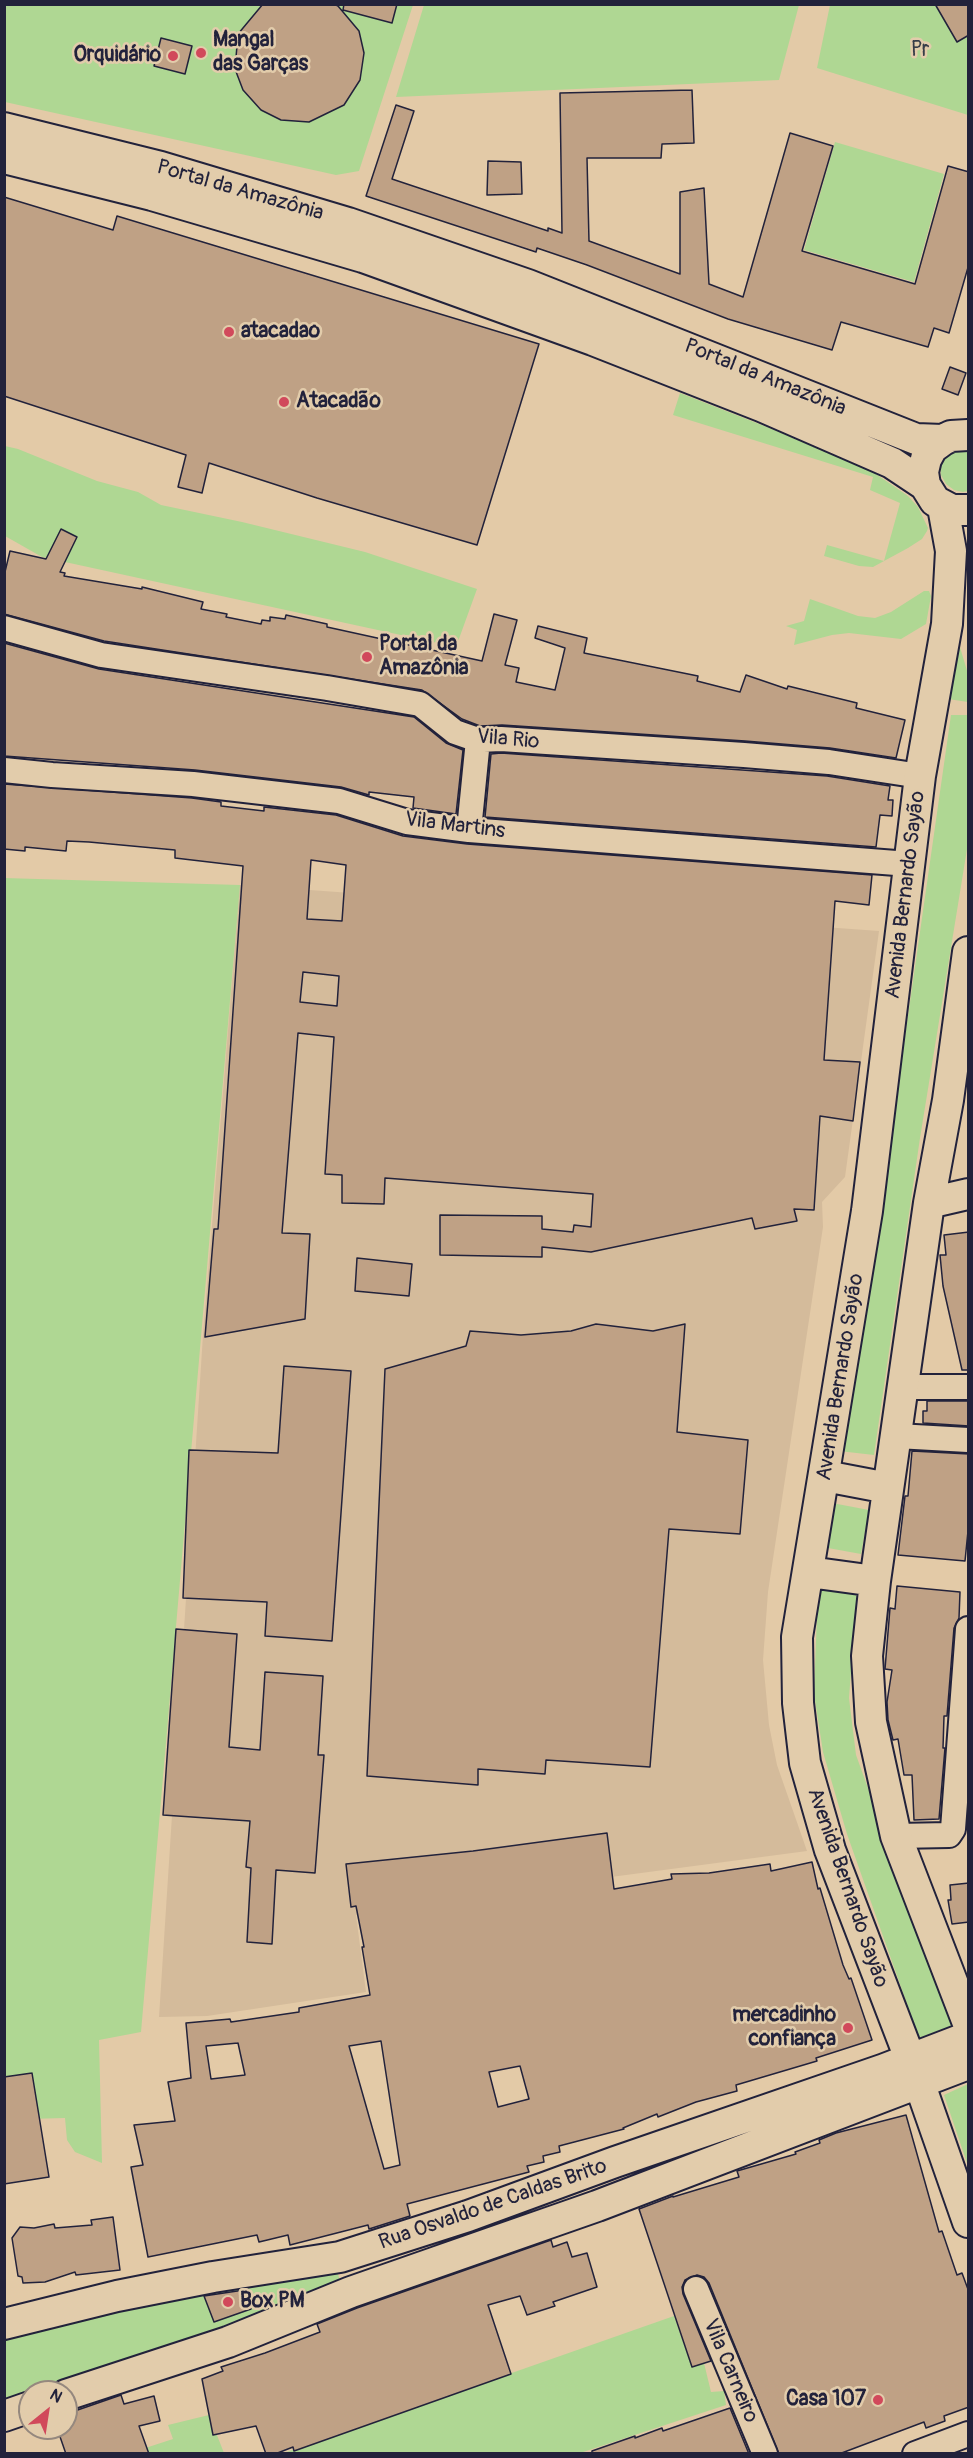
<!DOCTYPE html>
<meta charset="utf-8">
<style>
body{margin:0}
#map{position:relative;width:973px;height:2458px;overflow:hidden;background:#e3caa7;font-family:Pangolin,sans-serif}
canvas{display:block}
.frame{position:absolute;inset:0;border:6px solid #22223b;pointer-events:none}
.north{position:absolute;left:18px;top:2380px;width:60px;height:60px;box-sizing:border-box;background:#e2ccab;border:2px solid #95887e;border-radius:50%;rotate:30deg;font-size:16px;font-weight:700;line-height:24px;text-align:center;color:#22223b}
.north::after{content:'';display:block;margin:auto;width:21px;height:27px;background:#d1495b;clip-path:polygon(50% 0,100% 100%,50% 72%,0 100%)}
</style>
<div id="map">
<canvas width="973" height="2458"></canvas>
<div class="frame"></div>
<div class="north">N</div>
</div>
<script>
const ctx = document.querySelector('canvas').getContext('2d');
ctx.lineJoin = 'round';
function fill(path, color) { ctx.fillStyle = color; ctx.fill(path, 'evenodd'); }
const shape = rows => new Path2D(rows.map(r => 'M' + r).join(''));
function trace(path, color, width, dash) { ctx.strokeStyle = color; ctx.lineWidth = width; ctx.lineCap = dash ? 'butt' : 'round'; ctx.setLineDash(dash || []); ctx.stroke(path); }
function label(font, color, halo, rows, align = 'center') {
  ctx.font = font + ' Pangolin,sans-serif'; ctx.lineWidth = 5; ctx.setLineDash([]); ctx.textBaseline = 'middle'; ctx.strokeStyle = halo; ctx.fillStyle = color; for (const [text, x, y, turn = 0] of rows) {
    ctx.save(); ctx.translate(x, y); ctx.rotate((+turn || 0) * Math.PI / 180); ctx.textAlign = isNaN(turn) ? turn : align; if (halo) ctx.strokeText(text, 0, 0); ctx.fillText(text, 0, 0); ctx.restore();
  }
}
const built = shape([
 [240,885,879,931,845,1177,822,1202,823,1227,768,1592,763,1660,769,1725,777,1765,807,1851,543,1886,356,1915,366,1992,207,2016,159,2017,203,1335]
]);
const green = shape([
 [5,5,413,5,359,171,336,175,5,102],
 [424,5,424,4,799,5,779,80,396,97],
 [830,5,968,5,968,115,817,68],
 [835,142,944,174,914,282,804,250],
 [680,393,772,429,873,472,908,496,918,507,928,528,927,531,922,539,908,548,873,567,859,566,824,556,827,545,884,561,900,503,870,490,873,477,673,415],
 [968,445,968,491,963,492,954,490,946,484,941,475,940,465,944,456,950,449],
 [5,446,18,449,97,481,138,492,161,505,242,522,365,552,477,589,456,647,42,557,5,536],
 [924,591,929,591,931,596,926,624,901,639,849,633,832,635,794,645,797,630,786,626,804,621,810,599,858,616,875,618,891,612],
 [956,634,968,674,968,702,948,699],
 [951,715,968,715,968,843,920,1138,874,1455,839,1451,891,1135],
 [4,878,240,885,141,2032,99,2040,102,2163,75,2152,67,2140,65,2118,28,2119,5,2110],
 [832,1503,869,1510,861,1554,828,1548],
 [818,1588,857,1592,849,1698,856,1755,954,2025,919,2038,847,1834,823,1752,814,1694],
 [968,2084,968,2166,944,2095],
 [336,2268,344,2293,232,2340,5,2398,5,2336,134,2293],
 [674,2316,692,2367,704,2363,711,2392,724,2391,726,2405,580,2453,281,2454],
 [209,2415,224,2453,127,2454,173,2439,168,2425]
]);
const building = shape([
 [263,4,334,4,338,6,359,31,364,53,360,80,344,105,309,122,281,120,261,110,243,90,235,69,238,34,263,4],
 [344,4,397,4,392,23,343,10,344,4],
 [935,4,969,4,969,35,957,42,935,4],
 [161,38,192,46,185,74,154,66,161,38],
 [692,90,694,143,662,144,661,158,587,158,589,241,680,274,680,192,704,188,709,284,743,297,790,133,833,146,802,251,915,284,948,166,969,172,969,264,949,333,934,328,928,347,841,322,832,350,728,319,587,265,537,248,536,252,366,196,396,105,414,111,392,179,548,231,548,228,562,233,560,93,692,90],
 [488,161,521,162,522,194,487,195,488,161],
 [4,197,113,230,117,216,539,344,477,545,317,498,209,463,202,493,178,487,186,455,4,396,4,197],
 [950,367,966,373,958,395,942,389,950,367],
 [61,529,77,537,60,572,65,573,64,576,142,589,142,587,203,602,201,609,227,614,226,617,261,624,262,620,270,621,270,617,285,619,286,615,327,624,327,627,482,661,494,614,517,620,505,665,519,668,516,682,555,690,565,648,535,638,538,626,587,638,584,653,698,676,697,681,740,692,746,675,787,689,788,686,857,703,856,708,905,720,896,758,830,748,745,741,502,725,480,726,462,719,422,690,104,641,4,614,4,576,10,551,46,559,61,529],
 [4,643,99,669,414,717,446,743,463,750,456,814,413,808,414,797,369,792,369,795,341,787,195,770,4,756,4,643],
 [501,753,827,776,890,786,888,800,893,800,892,816,880,815,876,847,485,817,491,754,501,753],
 [4,784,192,798,221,802,221,806,264,811,264,807,336,815,403,836,467,844,872,875,869,905,835,901,824,1060,860,1062,853,1121,820,1116,814,1210,794,1209,797,1221,755,1229,752,1218,591,1252,542,1247,542,1257,440,1255,440,1215,542,1216,542,1229,573,1232,574,1225,591,1227,593,1194,385,1178,384,1204,342,1203,342,1175,325,1174,334,1037,298,1033,282,1233,310,1234,305,1319,205,1337,214,1229,218,1229,243,866,175,858,175,850,89,842,67,841,66,851,25,847,25,851,4,849,4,784],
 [311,860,346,865,342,921,307,919,311,860],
 [303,972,339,976,337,1006,300,1002,303,972],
 [969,1232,968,1370,962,1370,943,1286,940,1255,946,1255,944,1235,969,1232],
 [357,1258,412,1264,409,1296,355,1291,357,1258],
 [596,1324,653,1331,685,1324,677,1432,748,1440,740,1534,669,1529,650,1767,546,1760,545,1774,478,1769,478,1785,367,1776,385,1369,466,1346,470,1331,521,1335,571,1331,596,1324],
 [284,1366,351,1371,332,1641,265,1636,267,1602,183,1598,189,1450,278,1453,284,1366],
 [927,1401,969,1401,969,1426,923,1423,923,1411,927,1411,927,1401],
 [912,1451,969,1454,969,1521,965,1561,898,1555,905,1496,908,1496,912,1451],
 [897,1586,960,1592,959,1618,954,1628,947,1716,944,1716,943,1748,945,1748,939,1819,914,1820,912,1775,904,1775,898,1739,893,1740,888,1720,887,1702,892,1670,885,1669,890,1608,895,1609,897,1586],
 [176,1629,237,1634,229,1747,260,1750,265,1672,323,1676,318,1755,324,1755,315,1873,276,1870,272,1944,247,1942,251,1868,246,1867,250,1821,163,1815,176,1629],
 [607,1833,614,1889,672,1879,671,1874,709,1873,770,1864,771,1871,812,1862,818,1889,820,1888,843,1965,849,1979,851,1978,872,2040,816,2058,817,2061,736,2085,737,2091,696,2102,658,2117,657,2114,623,2128,624,2129,559,2146,560,2152,543,2156,544,2162,527,2166,529,2172,407,2204,410,2216,369,2229,368,2225,290,2245,288,2235,259,2242,257,2235,148,2257,131,2167,143,2165,134,2125,175,2121,168,2082,191,2078,186,2023,230,2019,231,2022,299,2012,299,2008,370,1995,362,1947,364,1947,356,1906,351,1907,346,1864,473,1851,607,1833],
 [381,2041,400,2165,384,2169,349,2046,381,2041],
 [238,2043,245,2075,211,2079,206,2046,238,2043],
 [520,2066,529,2099,498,2107,489,2072,520,2066],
 [969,1883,969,1922,952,1924,948,1900,951,1900,950,1885,969,1883],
 [32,2073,49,2177,4,2184,4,2077,32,2073],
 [906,2115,939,2232,942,2231,957,2275,962,2273,969,2292,969,2407,944,2416,945,2421,926,2428,924,2422,839,2454,779,2454,709,2283,704,2277,697,2275,685,2280,682,2287,683,2294,711,2361,692,2367,639,2209,673,2196,673,2197,739,2177,737,2171,796,2154,795,2152,820,2143,819,2140,836,2133,906,2115],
 [113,2217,120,2270,76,2275,75,2272,45,2282,23,2283,22,2277,18,2276,12,2238,20,2227,34,2228,54,2224,55,2228,92,2225,91,2220,113,2217],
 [551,2240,553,2247,567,2242,572,2257,587,2253,597,2287,553,2302,555,2306,527,2315,520,2296,488,2305,511,2374,294,2451,293,2447,275,2454,266,2454,256,2426,213,2435,202,2379,223,2371,221,2367,265,2353,320,2332,317,2324,357,2308,551,2240],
 [244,2290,251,2309,214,2322,204,2296,244,2290],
 [121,2395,124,2404,154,2396,160,2421,139,2426,149,2454,66,2454,57,2428,66,2428,66,2414,121,2395],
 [730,2408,749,2454,592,2454,592,2451,635,2436,635,2438,662,2428,663,2431,730,2408]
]);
const minor = shape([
 [4,628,101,655,327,688,420,704,455,732,478,740,501,739,744,755,829,762,920,776],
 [4,770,52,775,193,784,339,801,407,822,469,830,909,864],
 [469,830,478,740],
 [902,1387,968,1387],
 [897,1436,968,1440],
 [896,1836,949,1835,953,1829,968,1629],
 [696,2289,765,2454],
 [915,2454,968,2434]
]);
const tertiary = shape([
 [4,128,161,167,348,223,528,285,916,439,943,440],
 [4,158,152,195,363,257,593,340,761,406,892,463,925,485],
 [968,435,951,436,943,440,932,448,926,459,923,472,925,485,935,501,952,510,968,510],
 [943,507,951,551,947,624,920,776,867,1211,797,1637,798,1703,805,1763,830,1850,919,2082,968,2222],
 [968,952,948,1100,929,1203,875,1581,867,1656,871,1722,896,1836,968,2023],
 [929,1203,968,1194],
 [825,1476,888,1488],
 [809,1572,875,1581],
 [4,2324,117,2296,213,2277,340,2257,468,2216,615,2162,882,2070,968,2037],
 [66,2395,228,2342,351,2292,597,2206,968,2064],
 [4,2416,30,2407]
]);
const markers = [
 [201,53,6,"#d1495b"],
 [173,56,6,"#d1495b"],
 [229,332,6,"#d1495b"],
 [284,402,6,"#d1495b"],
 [367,657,6,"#d1495b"],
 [848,2028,6,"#d1495b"],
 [228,2302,6,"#d1495b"],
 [878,2400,6,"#d1495b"]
];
const poiNames = [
 ["Mangal",213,41],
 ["das Garças",213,65],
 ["Orquidário",161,56,"right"],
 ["atacadao",241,332],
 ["Atacadão",296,402],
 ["Portal da",379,645],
 ["Amazônia",379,669],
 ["mercadinho",836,2016,"right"],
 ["confiança",836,2040,"right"],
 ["Box PM",240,2302],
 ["Casa 107",866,2400,"right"]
];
const parkNames = [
 ["Pr",920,51]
];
const streetNames = [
 ["Portal da Amazônia",240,191,16],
 ["Portal da Amazônia",765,378,22],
 ["Vila Rio",508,740,5],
 ["Vila Martins",455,826,7],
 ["Avenida Bernardo Sayão",906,895,-83],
 ["Avenida Bernardo Sayão",841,1377,-81],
 ["Avenida Bernardo Sayão",847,1888,71],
 ["Rua Osvaldo de Caldas Brito",493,2205,-19],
 ["Vila Carneiro",730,2371,67]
];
fill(built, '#d4bb9b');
fill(green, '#afd793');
fill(building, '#bfa185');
trace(building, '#22223b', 1.5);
trace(minor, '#22223b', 28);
trace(tertiary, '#22223b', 34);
trace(minor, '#e2ccab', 24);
trace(tertiary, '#e2ccab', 30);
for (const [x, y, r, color] of markers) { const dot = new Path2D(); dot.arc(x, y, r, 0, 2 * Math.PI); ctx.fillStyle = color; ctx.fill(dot); trace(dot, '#e2ccab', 2); }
label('bold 21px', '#22223b', '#e2ccab', poiNames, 'left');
label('21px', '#373d48', '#e2ccab', parkNames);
label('21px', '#22223b', '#e2ccab', streetNames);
</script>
